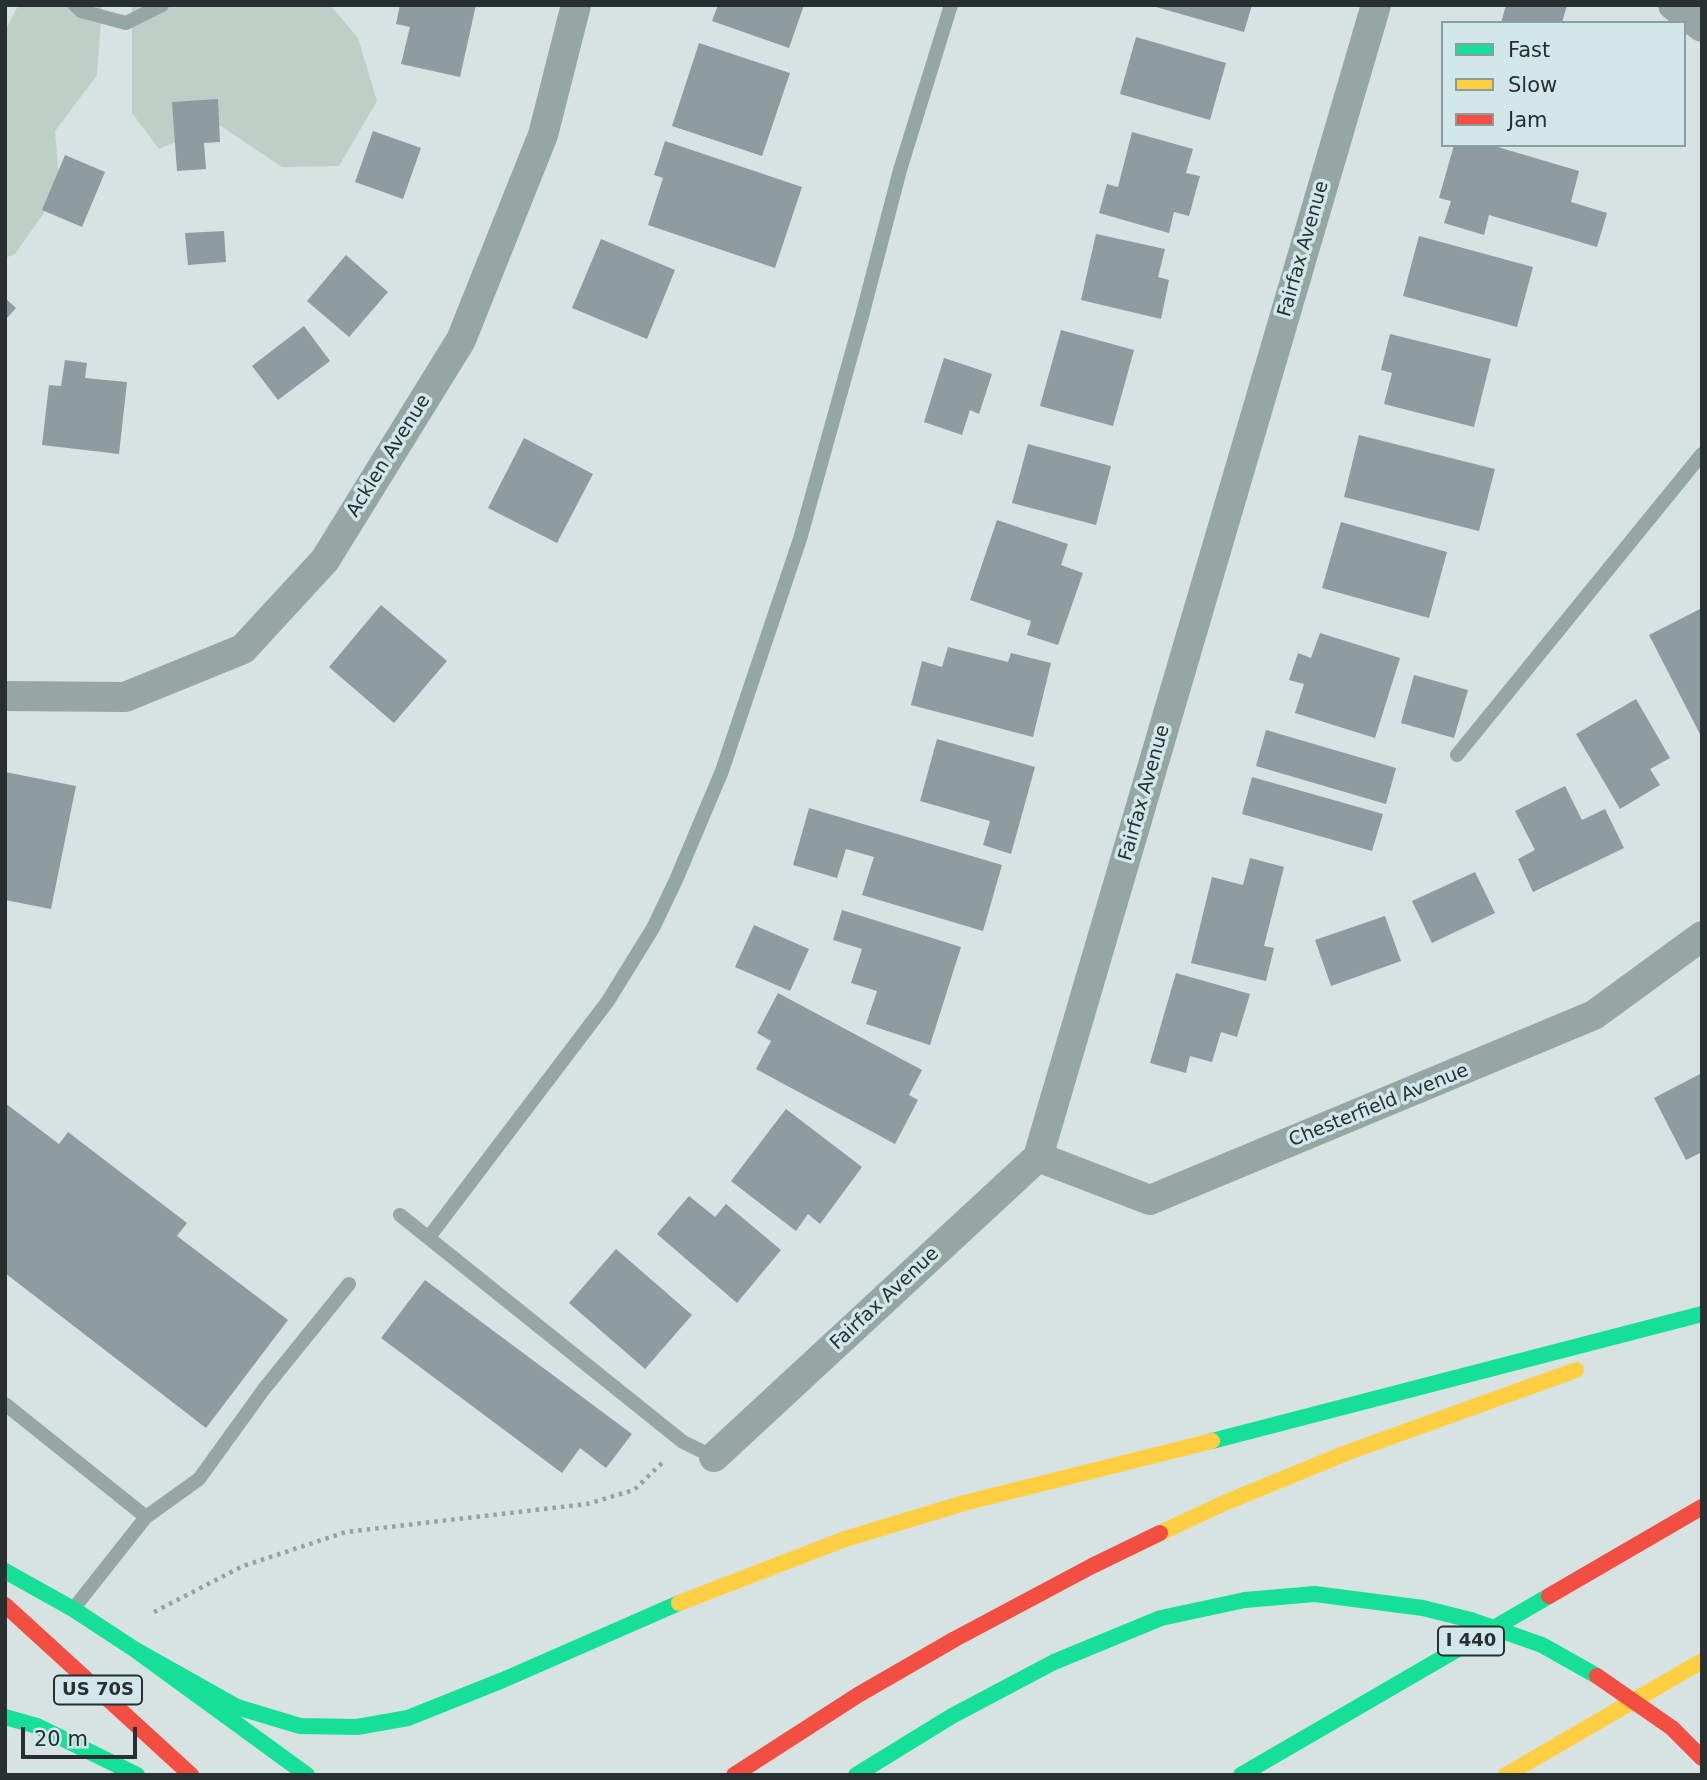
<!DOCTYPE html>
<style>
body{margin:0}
#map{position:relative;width:1707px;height:1780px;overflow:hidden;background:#d7e2e3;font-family:"DejaVu Sans",sans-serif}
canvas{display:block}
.frame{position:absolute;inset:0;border:7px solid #272f30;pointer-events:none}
.legend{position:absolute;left:1441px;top:21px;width:245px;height:126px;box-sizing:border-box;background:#d1e7e9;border:2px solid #8d9d9f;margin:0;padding:9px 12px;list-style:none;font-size:21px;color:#272f30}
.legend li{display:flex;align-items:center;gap:14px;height:35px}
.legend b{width:35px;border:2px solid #8d9d9f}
.scale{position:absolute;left:21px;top:1727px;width:116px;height:32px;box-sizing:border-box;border:4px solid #272f30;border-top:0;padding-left:9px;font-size:21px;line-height:24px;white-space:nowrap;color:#272f30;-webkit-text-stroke:5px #d1e7e9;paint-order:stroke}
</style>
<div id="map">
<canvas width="1707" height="1780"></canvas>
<div class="frame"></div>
<ul class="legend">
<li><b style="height:9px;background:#16e098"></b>Fast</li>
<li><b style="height:9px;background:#ffcf43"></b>Slow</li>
<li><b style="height:9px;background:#f24e42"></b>Jam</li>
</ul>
<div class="scale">20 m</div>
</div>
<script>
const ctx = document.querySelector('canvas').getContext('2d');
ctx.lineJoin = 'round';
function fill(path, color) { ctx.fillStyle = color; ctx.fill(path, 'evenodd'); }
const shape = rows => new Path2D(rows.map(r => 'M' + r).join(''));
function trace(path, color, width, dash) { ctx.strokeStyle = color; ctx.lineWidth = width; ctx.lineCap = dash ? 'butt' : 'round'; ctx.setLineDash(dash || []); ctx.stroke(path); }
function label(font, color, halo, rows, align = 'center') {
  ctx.font = font + ' "DejaVu Sans",sans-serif'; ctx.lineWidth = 7; ctx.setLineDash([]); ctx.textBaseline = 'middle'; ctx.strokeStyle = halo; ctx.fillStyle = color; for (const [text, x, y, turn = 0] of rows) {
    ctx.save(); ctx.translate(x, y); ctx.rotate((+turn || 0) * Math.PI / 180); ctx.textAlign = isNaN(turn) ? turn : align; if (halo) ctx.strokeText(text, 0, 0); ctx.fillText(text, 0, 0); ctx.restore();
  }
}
const green = shape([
 [60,5,102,5,97,75,55,131,60,190,15,254,5,258,5,31,18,6,60,7],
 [132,5,330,5,358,38,377,101,339,166,282,167,218,124,159,149,132,113]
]);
const building = shape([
 [400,5,476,5,460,77,401,64,410,27,396,24],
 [718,5,804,5,789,48,712,21],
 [1149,5,1252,5,1244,32],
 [1506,5,1567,5,1562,23,1501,23],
 [1136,37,1226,63,1210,120,1120,94],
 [699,43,790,73,762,156,672,126],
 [218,99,220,142,204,143,206,169,177,171,172,102],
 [373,131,421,148,403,199,355,182],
 [1132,132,1193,149,1186,173,1200,176,1189,216,1174,212,1169,233,1099,213,1107,184,1118,187],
 [665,141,802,187,775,268,648,225,663,178,654,175],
 [1454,145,1491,145,1579,171,1571,202,1607,213,1597,247,1489,215,1484,235,1444,223,1451,201,1439,198],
 [65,155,105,172,82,227,42,210],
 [224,231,226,262,188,265,185,233],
 [1096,234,1165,249,1158,277,1169,280,1161,319,1081,300],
 [1419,236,1533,267,1517,327,1403,296],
 [601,239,675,270,647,339,572,308],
 [346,255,388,292,349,337,307,301],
 [5,298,16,308,5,320],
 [304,326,330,361,278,400,252,366],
 [1061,330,1134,350,1113,426,1040,406],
 [1390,334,1491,359,1474,427,1384,404,1392,373,1381,370],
 [944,358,992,374,979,414,970,410,962,435,924,422],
 [65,360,87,363,85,378,127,382,119,454,42,445,49,385,61,386],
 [1359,435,1495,469,1479,531,1344,497],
 [524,438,593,474,557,543,488,508],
 [1028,444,1111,466,1096,525,1012,503],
 [997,520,1068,544,1061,565,1083,573,1058,645,1027,635,1031,621,970,600],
 [1341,522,1447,552,1429,618,1322,588],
 [381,605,447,661,394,723,329,667],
 [1702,608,1702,738,1649,635],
 [1320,633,1400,658,1375,738,1295,713,1304,684,1289,680,1298,653,1311,658],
 [948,647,1008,662,1011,653,1051,663,1033,737,911,705,922,661,942,667],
 [1414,675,1468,690,1454,738,1401,723],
 [1636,699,1670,758,1650,769,1660,785,1620,809,1576,734],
 [1266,730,1396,768,1386,804,1256,766],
 [937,739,1035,767,1011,854,983,845,990,821,920,801],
 [5,772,76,786,51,909,5,900],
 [1252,777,1383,814,1372,851,1242,814],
 [1565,786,1582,820,1605,809,1624,848,1533,892,1518,859,1535,850,1515,811],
 [809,808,1002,865,983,931,862,895,874,857,846,849,837,878,793,865],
 [1250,858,1284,867,1264,946,1274,948,1266,981,1191,963,1212,877,1243,885],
 [1475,872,1495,913,1432,943,1412,901],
 [842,910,961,947,930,1045,866,1024,877,991,851,983,862,949,833,940],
 [1385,916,1401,961,1331,986,1315,940],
 [754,925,809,949,790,991,735,967],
 [1176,973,1250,994,1237,1037,1221,1032,1212,1062,1190,1056,1186,1073,1150,1063],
 [778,993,922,1070,909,1095,918,1100,895,1144,756,1069,771,1041,757,1033],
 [1702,1073,1702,1152,1686,1160,1654,1098],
 [5,1103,59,1144,68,1132,187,1223,177,1236,288,1320,206,1428,5,1273],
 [786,1109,862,1167,820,1224,808,1214,796,1231,731,1181],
 [689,1196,715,1217,726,1204,781,1250,737,1303,657,1234],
 [616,1249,692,1315,645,1369,569,1303],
 [425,1280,632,1434,606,1468,580,1448,562,1473,381,1338]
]);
const path = shape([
 [154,1612,243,1566,346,1532,587,1504,634,1490,664,1461]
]);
const lane = shape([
 [75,5,81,11,126,23,162,5],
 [1457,755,1702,454],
 [400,1215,683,1442,714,1457],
 [429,1237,608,1001,653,928,676,880,722,771,800,539,862,316,900,170,951,5],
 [5,1404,146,1517,74,1608],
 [146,1517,199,1479,264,1389,349,1284]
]);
const street = shape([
 [1673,5,1702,27],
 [5,696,125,697,243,649,325,560,461,340,543,135,576,5],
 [1038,1157,1150,1200,1594,1015,1702,936],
 [714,1457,1038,1157,1376,5]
]);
const fast = shape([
 [1212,1441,1702,1314],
 [5,1571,73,1609,134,1649,307,1775],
 [134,1649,237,1707,300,1726,357,1727,408,1718,503,1680,679,1603],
 [5,1717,37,1726,137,1775],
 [856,1775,952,1716,1054,1662,1161,1618,1245,1600],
 [1241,1775,1549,1596]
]);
const slow = shape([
 [1160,1533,1222,1504,1346,1453,1576,1370],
 [679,1603,845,1539,964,1503,1212,1441],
 [1506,1775,1702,1661]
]);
const jam = shape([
 [1549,1596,1702,1507],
 [5,1605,191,1775],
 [734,1775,858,1695,955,1639,1092,1566,1160,1533]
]);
const fastBridge = shape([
 [1245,1600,1315,1594,1423,1608,1471,1620,1542,1645,1597,1676]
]);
const jamBridge = shape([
 [1597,1676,1672,1728,1702,1758]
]);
const shields = [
 [1471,1641,66],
 [98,1690,88]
];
const shieldNames = [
 ["I 440",1471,1641],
 ["US 70S",98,1690]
];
const streetNames = [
 ["Fairfax Avenue",1304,249,-74],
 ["Acklen Avenue",389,456,-58],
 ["Fairfax Avenue",1145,793,-74],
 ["Chesterfield Avenue",1379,1106,-22],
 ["Fairfax Avenue",885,1299,-43]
];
fill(green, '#bdcfc7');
fill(building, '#8e9b9f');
trace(path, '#96a2a2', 4.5, [3.5, 5]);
trace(lane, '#96a6a3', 14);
trace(street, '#96a6a3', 30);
trace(fast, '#16e098', 16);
trace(slow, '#ffcf43', 16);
trace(jam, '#f24e42', 16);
trace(fastBridge, '#16e098', 16);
trace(jamBridge, '#f24e42', 16);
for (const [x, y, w] of shields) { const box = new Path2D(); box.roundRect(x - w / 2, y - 14.5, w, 29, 5); ctx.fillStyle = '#d1e7e9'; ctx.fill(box); trace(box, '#272f30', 2); }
label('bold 18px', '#272f30', null, shieldNames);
label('19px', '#272f30', '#d1e7e9', streetNames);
</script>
